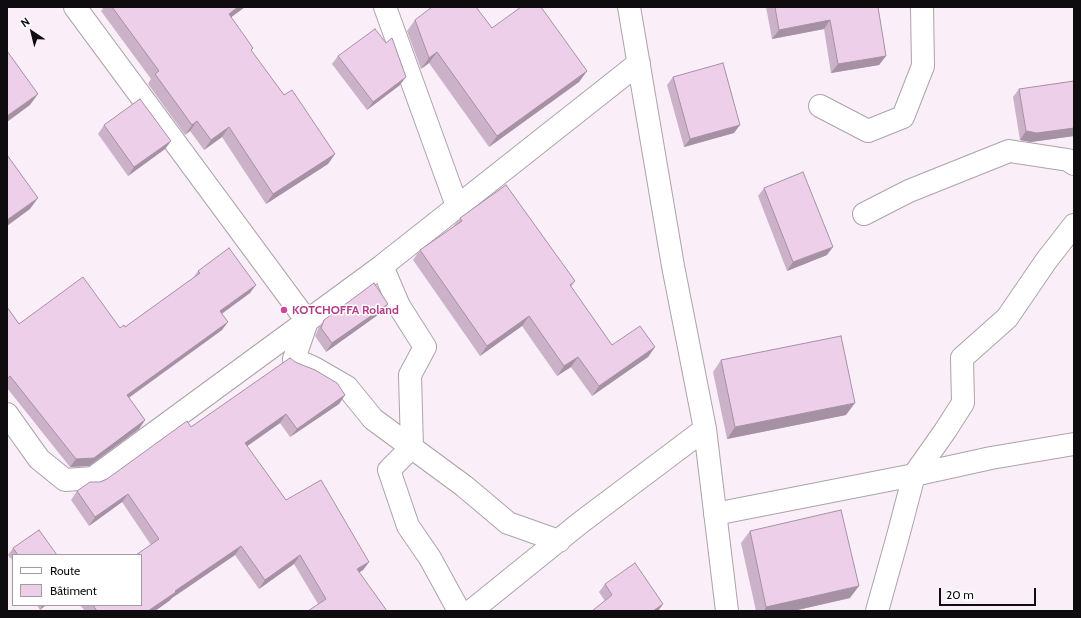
<!DOCTYPE html>
<meta charset="utf-8">
<style>
body{margin:0}
#map{position:relative;width:1081px;height:618px;overflow:hidden;background:#faeff9;font-family:Cabin,sans-serif}
canvas{display:block}
.frame{position:absolute;inset:0;border:8px solid #0f0c0f;pointer-events:none}
.legend{position:absolute;left:12px;top:554px;width:130px;height:52px;box-sizing:border-box;background:#fff;border:1px solid #9f9e9f;margin:0;padding:5px 7px;list-style:none;font-size:12px;color:#0f0c0f}
.legend li{display:flex;align-items:center;gap:8px;height:20px}
.legend b{width:20px;border:1px solid #9f9e9f}
.north{position:absolute;left:12px;top:12px;width:40px;height:40px;-webkit-text-stroke:3px #fff;paint-order:stroke;rotate:325deg;font-size:11px;font-weight:700;line-height:16px;text-align:center;color:#0f0c0f}
.north::after{content:'';display:block;margin:auto;width:14px;height:18px;background:#0f0c0f;clip-path:polygon(50% 0,100% 100%,50% 72%,0 100%)}
.scale{position:absolute;left:939px;top:588px;width:97px;height:18px;box-sizing:border-box;border:2px solid #0f0c0f;border-top:0;padding-left:5px;font-size:12px;line-height:14px;white-space:nowrap;color:#0f0c0f;-webkit-text-stroke:3px #fff;paint-order:stroke}
</style>
<div id="map">
<canvas width="1081" height="618"></canvas>
<div class="frame"></div>
<ul class="legend">
<li><b style="height:5px;background:#fff"></b>Route</li>
<li><b style="height:11px;background:#edcfea"></b>Bâtiment</li>
</ul>
<div class="north">N</div>
<div class="scale">20 m</div>
</div>
<script>
const ctx = document.querySelector('canvas').getContext('2d');
ctx.lineJoin = 'round';
const shape = rows => new Path2D(rows.map(r => 'M' + r).join(''));
function trace(path, color, width, dash) { ctx.strokeStyle = color; ctx.lineWidth = width; ctx.lineCap = dash ? 'butt' : 'round'; ctx.setLineDash(dash || []); ctx.stroke(path); }
function fill(path, color) { ctx.fillStyle = color; ctx.fill(path, 'evenodd'); }
function label(font, color, halo, rows, align = 'center') {
  ctx.font = font + ' Cabin,sans-serif'; ctx.lineWidth = 3; ctx.setLineDash([]); ctx.textBaseline = 'middle'; ctx.strokeStyle = halo; ctx.fillStyle = color; for (const [text, x, y, turn = 0] of rows) {
    ctx.save(); ctx.translate(x, y); ctx.rotate((+turn || 0) * Math.PI / 180); ctx.textAlign = isNaN(turn) ? turn : align; if (halo) ctx.strokeText(text, 0, 0); ctx.fillText(text, 0, 0); ctx.restore();
  }
}
const minor = shape([
 [75,7,307,321],
 [385,7,457,206],
 [629,7,673,266,705,429,727,611],
 [820,106,868,131,903,117,923,66,922,7],
 [864,214,909,191,1009,151,1068,160,1074,164],
 [382,266,399,306,425,347,410,375,412,447,389,470,408,526,430,558,459,611],
 [307,321,294,359,314,368,347,387,373,419,464,486,508,523,559,541],
 [7,414,39,459,65,480,93,478,382,266,639,63],
 [715,514,914,475,991,458,1074,444],
 [471,611,580,523,705,429],
 [877,611,898,536,914,475,945,431,963,403,962,358,1007,318,1046,261,1074,225]
]);
const wall = shape([
 [101,7,245,7,231,17,251,51,284,95,335,154,328,164,266,204,222,137,204,150,190,131,185,135,148,84,151,79,101,11,103,9],
 [766,7,878,7,886,56,879,65,831,73,824,29,772,39],
 [415,20,492,28,587,71,579,82,489,147,429,63,421,69,407,31],
 [338,56,400,85,367,110,332,64],
 [673,77,734,133,684,147,667,85],
 [1074,81,1074,136,1031,142,1020,140,1013,97,1019,89],
 [104,125,171,141,165,149,128,176,98,134],
 [764,188,827,255,787,271,758,196],
 [460,218,575,281,571,287,612,345,655,347,648,357,592,396,571,367,557,376,522,326,480,356,413,260,420,250,453,227],
 [198,271,250,293,222,314,222,330,129,398,145,420,139,429,89,466,70,467,7,388,7,307,19,324,120,328,125,327,193,278],
 [382,312,326,352,315,336,318,329,324,320],
 [721,360,846,415,727,439,713,372],
 [295,362,345,395,339,404,290,437,280,423,247,446,286,500,369,562,363,570,359,572,387,611,318,604,294,564,259,589,235,555,172,598,169,601,155,611,85,611,80,605,141,605,151,545,122,502,89,526,71,500,77,491,107,479],
 [750,531,850,598,793,611,756,611,741,543],
 [13,548,57,555,13,555,13,561,8,555],
 [605,584,663,604,658,611,592,611,605,601,599,592],
 [37,605,46,605,40,610]
]);
const shadedWall = shape([
 [238,7,245,7,222,24,229,14],
 [830,20,824,29,772,39,779,30],
 [437,52,429,63,421,69,429,58],
 [886,56,879,65,831,73,838,64],
 [587,71,579,82,489,147,497,136],
 [406,77,400,85,367,110,373,102],
 [38,94,30,105,7,122,7,116],
 [197,121,190,131,185,135,192,125],
 [740,125,734,133,684,147,690,139],
 [229,127,222,137,204,150,211,140],
 [1074,128,1074,136,1031,142,1020,140,1026,131],
 [171,141,165,149,128,176,134,167],
 [335,154,328,164,266,204,273,194],
 [38,198,30,209,7,226,7,220],
 [833,247,827,255,787,271,793,262],
 [256,285,250,293,214,319,220,311],
 [388,304,382,312,326,352,332,343],
 [529,316,522,326,480,356,487,346],
 [228,322,222,330,121,403,127,395],
 [655,347,648,357,592,396,599,386],
 [578,357,571,367,557,376,564,366],
 [345,395,339,404,290,437,297,429],
 [855,403,846,415,727,439,735,427],
 [286,414,280,423,239,452,245,443],
 [145,420,139,429,89,466,70,467,76,459],
 [128,494,122,502,89,526,95,517],
 [241,546,235,555,172,598,169,601,155,611,148,611,175,591],
 [300,555,294,564,259,589,265,580],
 [369,562,363,570,351,578,357,569],
 [859,586,850,598,793,611,764,611,766,607],
 [663,604,658,611,653,611],
 [43,605,46,605,40,610]
]);
const building = shape([
 [112,7,238,7,229,14,253,48,251,50,284,95,292,90,335,154,273,194,229,127,211,140,197,121,192,125,155,74,159,71,112,7],
 [432,7,476,7,492,28,521,7,541,7,587,71,497,136,437,52,429,58,415,20,432,7],
 [775,7,878,7,886,56,838,64,830,20,779,30,775,7],
 [375,29,386,43,392,38,406,77,373,102,338,56,375,29],
 [7,51,38,94,7,116,7,51],
 [723,63,740,125,690,139,673,77,723,63],
 [1074,81,1074,128,1037,133,1026,131,1019,89,1074,81],
 [140,99,171,141,134,167,104,125,140,99],
 [7,155,38,198,7,220,7,155],
 [803,172,833,247,793,262,764,188,803,172],
 [506,185,575,281,570,285,612,345,640,326,655,347,599,386,578,357,564,366,529,316,487,346,420,250,462,221,460,218,506,185],
 [229,248,256,285,220,311,228,322,127,395,145,420,94,458,76,459,10,376,8,378,7,377,7,307,19,324,83,277,120,328,124,325,125,327,200,273,198,271,229,248],
 [374,283,388,304,332,343,321,328,324,320,374,283],
 [841,336,855,403,735,427,721,360,841,336],
 [290,358,295,362,315,370,337,383,345,395,297,429,286,414,245,443,286,500,321,480,369,562,357,569,387,611,308,611,326,599,300,555,265,580,241,546,175,591,176,592,148,611,97,611,93,605,141,605,141,555,136,555,159,539,128,494,95,517,77,491,90,482,100,482,107,479,187,421,191,427,290,358],
 [841,510,859,586,766,607,750,531,841,510],
 [39,530,57,555,18,555,13,548,39,530],
 [635,563,663,604,653,611,592,611,612,595,605,584,635,563]
]);
const markers = [
 [284,310,4,"#d1479c"]
];
const hotelNames = [
 ["KOTCHOFFA Roland",292,310]
];
trace(minor, '#aca3ab', 24);
trace(minor, '#fff', 22);
fill(wall, '#ccb2c9');
fill(shadedWall, '#a691a4');
fill(building, '#edcfea');
trace(building, '#a691a4', 1);
for (const [x, y, r, color] of markers) { const dot = new Path2D(); dot.arc(x, y, r, 0, 2 * Math.PI); ctx.fillStyle = color; ctx.fill(dot); trace(dot, '#fff', 1.5); }
label('bold 12px', '#b23c85', '#fff', hotelNames, 'left');
</script>
